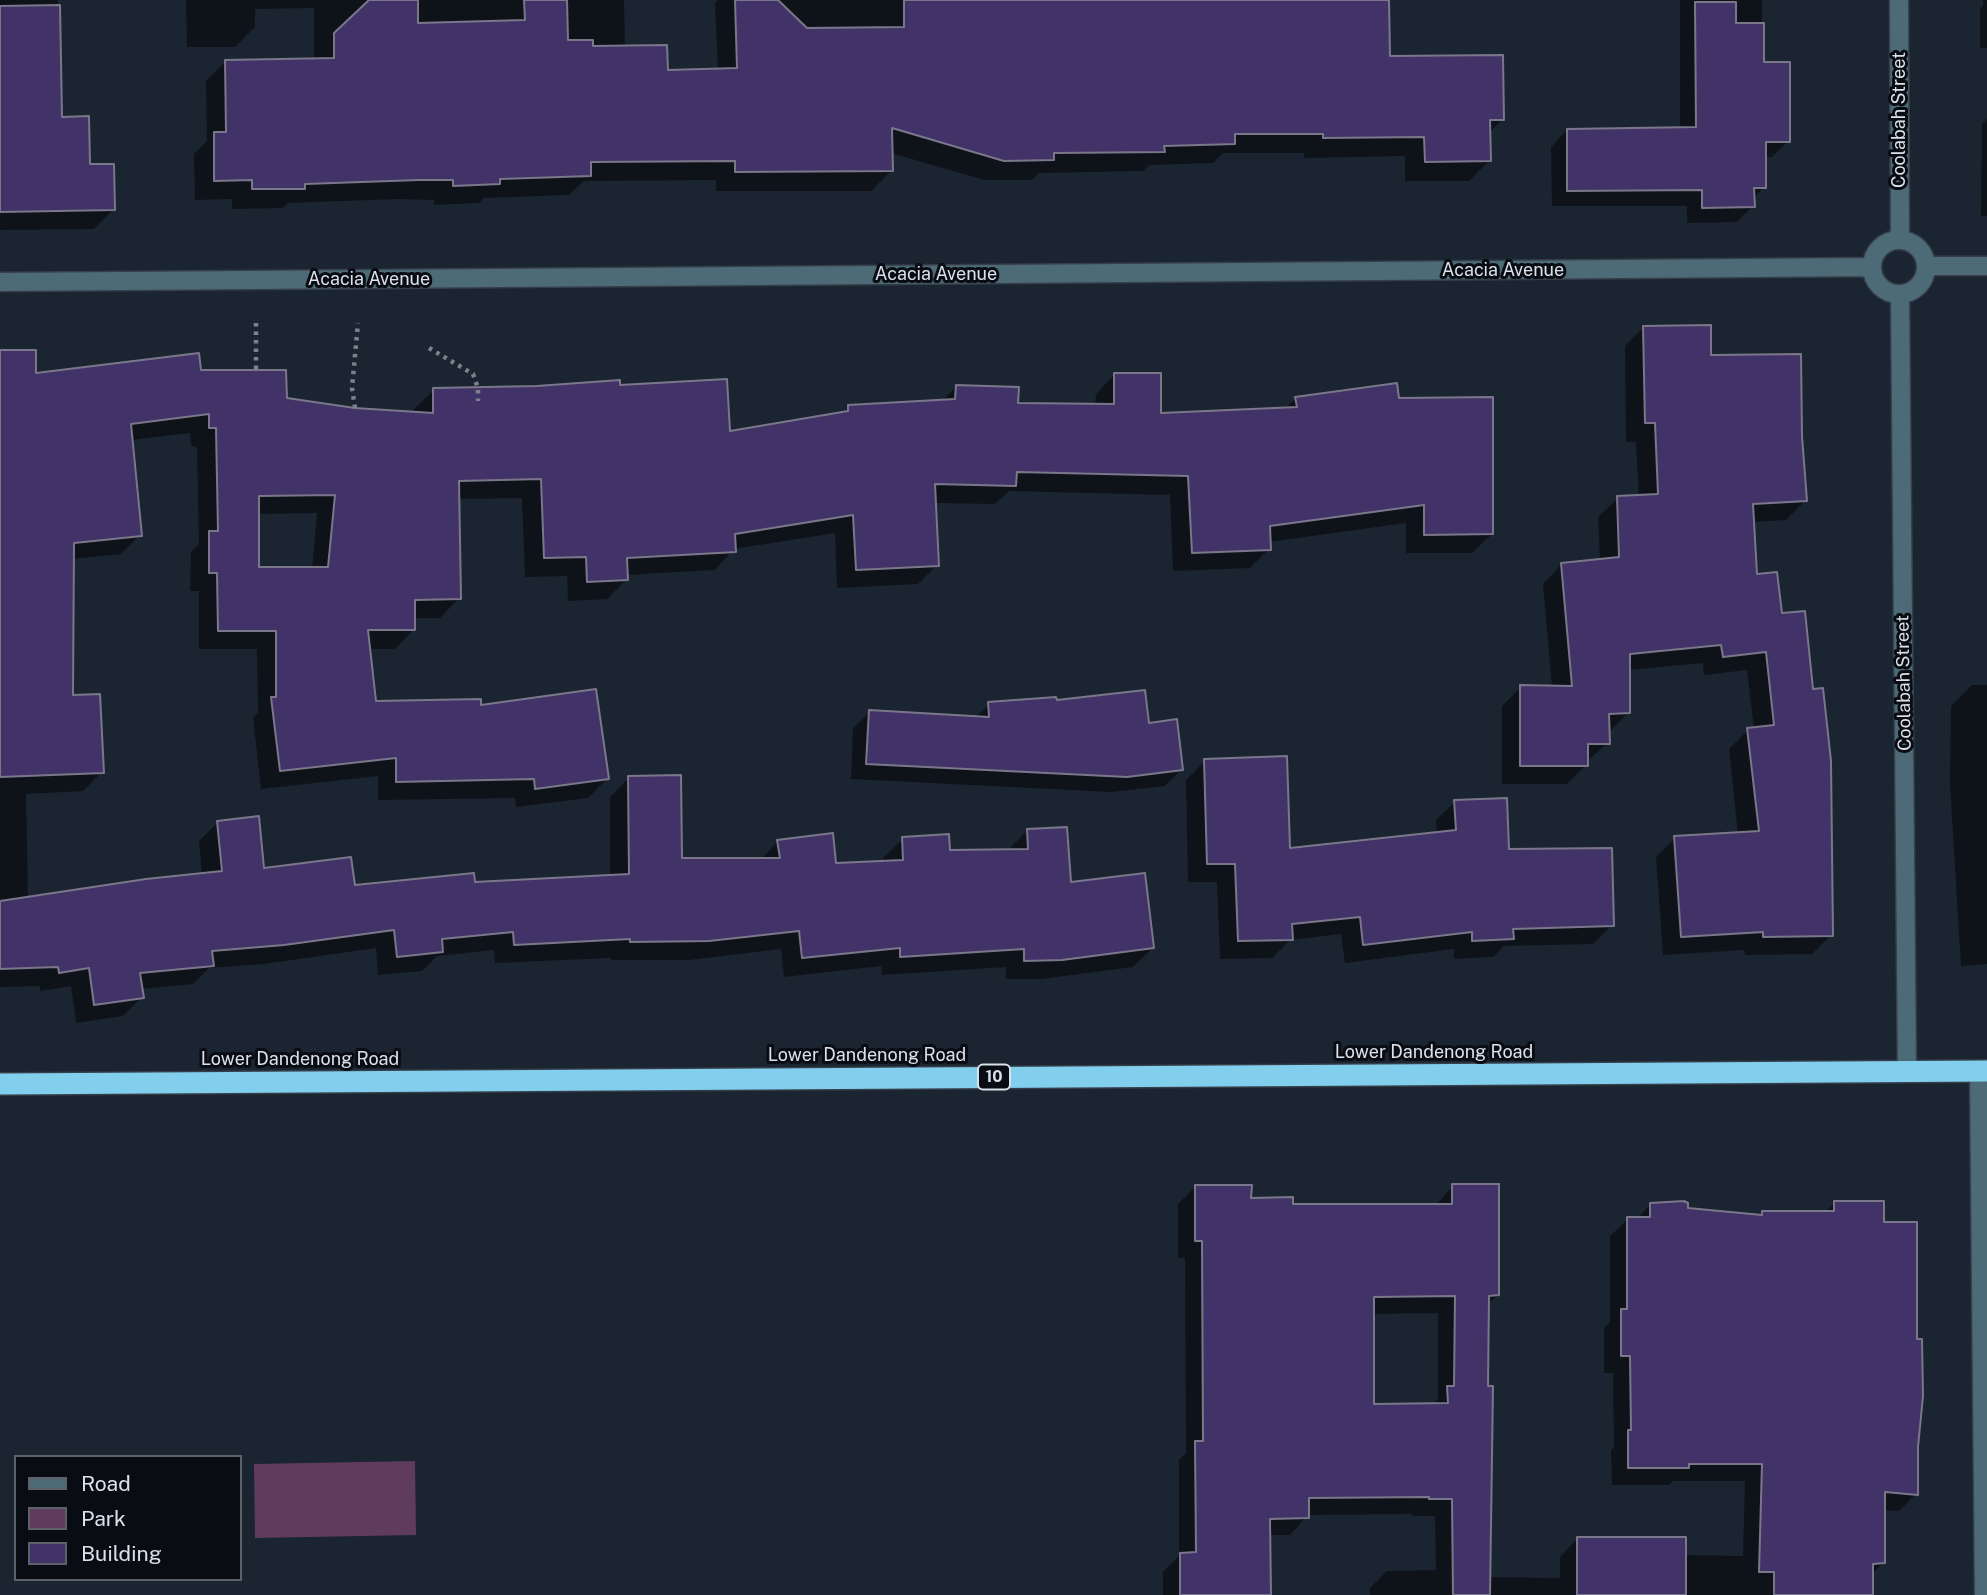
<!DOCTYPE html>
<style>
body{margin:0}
#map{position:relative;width:1987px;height:1595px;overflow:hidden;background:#1b2431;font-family:"Public Sans",sans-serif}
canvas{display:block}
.legend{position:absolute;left:14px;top:1455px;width:228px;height:126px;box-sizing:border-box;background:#090d13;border:2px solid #5d6269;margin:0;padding:9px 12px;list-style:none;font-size:21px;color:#dbe1ea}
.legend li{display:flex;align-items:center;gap:14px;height:35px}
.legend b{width:35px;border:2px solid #5d6269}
</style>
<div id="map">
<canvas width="1987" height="1595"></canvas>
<ul class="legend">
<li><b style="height:9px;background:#4d6b76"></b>Road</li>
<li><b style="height:19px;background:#5f3c5d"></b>Park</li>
<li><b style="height:19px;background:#413367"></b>Building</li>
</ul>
</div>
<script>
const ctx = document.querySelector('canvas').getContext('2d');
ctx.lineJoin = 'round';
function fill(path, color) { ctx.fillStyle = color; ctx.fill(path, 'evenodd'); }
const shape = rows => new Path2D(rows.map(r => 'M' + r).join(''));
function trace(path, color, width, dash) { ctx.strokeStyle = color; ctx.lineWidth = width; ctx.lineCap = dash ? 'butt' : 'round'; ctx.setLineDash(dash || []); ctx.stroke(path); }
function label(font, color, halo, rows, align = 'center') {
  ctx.font = font + ' "Public Sans",sans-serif'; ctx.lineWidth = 6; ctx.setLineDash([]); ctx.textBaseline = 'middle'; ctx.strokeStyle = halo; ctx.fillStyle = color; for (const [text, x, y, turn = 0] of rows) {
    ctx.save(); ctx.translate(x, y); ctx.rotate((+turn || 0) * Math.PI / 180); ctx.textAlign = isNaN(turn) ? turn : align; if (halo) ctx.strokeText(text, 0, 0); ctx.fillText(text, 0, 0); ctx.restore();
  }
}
const green = shape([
 [415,1461,416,1535,255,1538,254,1464]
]);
const shadow = shape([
 [0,0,58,0,60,118,113,210,94,229,0,230],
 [188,0,624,0,625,48,667,72,718,70,715,3,718,0,1388,0,1388,58,1502,120,1489,133,1489,161,1469,181,1405,181,1405,156,1304,158,1304,153,1223,153,1213,163,1149,165,1143,171,1039,173,1032,180,984,180,891,153,891,171,871,191,716,191,716,180,584,181,569,195,484,198,479,203,434,205,434,200,398,199,288,203,283,208,232,209,232,199,195,200,194,154,207,141,206,81,226,61,314,60,314,8,255,9,255,27,235,47,187,47,186,2],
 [1680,0,1762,0,1762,64,1788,141,1772,157,1764,157,1764,187,1753,199,1753,206,1737,222,1687,223,1687,206,1552,206,1551,147,1567,130,1680,129],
 [1983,0,1987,0,1987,48,1980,48,1980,8,1983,6],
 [1987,119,1987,216,1981,216,1982,124],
 [1644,327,1710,357,1800,436,1805,501,1786,520,1752,522,1755,576,1831,935,1812,954,1745,955,1744,950,1663,955,1656,857,1675,838,1738,834,1729,749,1748,730,1754,729,1747,670,1704,675,1703,663,1628,670,1628,713,1608,733,1608,743,1586,762,1586,765,1567,784,1502,784,1502,706,1521,687,1552,687,1543,584,1562,564,1600,560,1598,517,1618,498,1639,497,1636,442,1626,442,1625,346],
 [0,352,34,375,199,371,285,399,355,410,414,414,414,409,434,390,618,386,728,433,841,414,849,407,942,401,956,387,1017,405,1095,406,1096,394,1115,374,1159,415,1285,409,1296,398,1398,400,1492,534,1472,553,1406,553,1406,523,1269,542,1269,549,1250,568,1173,571,1170,495,1009,491,995,504,934,503,937,565,918,584,837,588,835,533,734,549,715,570,626,575,626,580,607,599,568,601,567,576,525,577,522,498,457,499,459,598,440,618,414,618,414,629,395,649,368,649,375,703,479,707,607,779,588,798,516,807,515,798,378,800,378,776,261,789,253,718,258,713,257,649,199,649,199,591,190,591,191,552,199,544,197,447,191,446,190,433,131,440,140,535,121,554,72,559,71,697,102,772,83,791,26,794,28,898,202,875,199,841,218,822,262,870,354,887,610,877,610,797,629,778,681,860,760,860,778,841,835,865,884,863,883,858,903,839,948,851,1008,850,1027,831,1070,884,1153,948,1133,967,1041,979,1006,979,1006,967,882,975,881,966,784,977,781,949,689,960,611,960,611,958,495,963,494,950,437,956,422,971,378,975,376,948,264,964,209,968,193,984,141,989,142,997,123,1016,76,1023,71,986,40,991,40,986,0,987],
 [317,513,312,569,257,569,258,514],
 [1972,685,1987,685,1987,964,1961,966,1950,785,1951,706],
 [1055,702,1147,725,1181,770,1165,786,1110,792,851,779,853,728,870,712,975,718,989,704],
 [1205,761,1288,850,1437,834,1436,820,1455,802,1508,851,1612,925,1593,944,1504,946,1493,957,1454,959,1454,949,1345,963,1341,934,1290,940,1272,958,1220,959,1217,882,1188,882,1186,780],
 [1196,1186,1250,1200,1291,1206,1435,1206,1453,1186,1498,1295,1487,1305,1489,1577,1560,1578,1560,1557,1577,1539,1684,1555,1743,1556,1745,1481,1673,1481,1669,1485,1612,1485,1611,1450,1614,1447,1613,1373,1604,1373,1604,1328,1610,1322,1610,1236,1628,1219,1637,1219,1651,1204,1759,1216,1762,1213,1825,1212,1835,1203,1882,1224,1916,1447,1916,1494,1899,1511,1883,1510,1883,1563,1871,1575,1872,1595,1370,1595,1370,1588,1387,1571,1436,1570,1435,1516,1412,1516,1412,1514,1308,1515,1290,1535,1268,1535,1269,1595,1163,1595,1163,1572,1179,1556,1179,1460,1186,1453,1185,1258,1178,1258,1178,1204],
 [1438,1313,1438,1399,1431,1405,1372,1405,1373,1314]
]);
const building = shape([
 [369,0,418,0,418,23,525,20,524,0,567,0,568,40,593,40,593,46,667,45,668,70,737,68,735,0,778,0,807,28,904,27,904,0,1389,0,1390,56,1503,55,1504,120,1490,120,1491,161,1425,162,1424,137,1323,138,1323,134,1235,134,1235,144,1164,146,1165,152,1054,153,1054,160,1004,161,892,128,893,171,735,172,735,161,591,162,591,176,500,179,500,184,453,186,453,180,419,180,305,184,305,189,252,189,252,180,214,181,214,132,226,132,225,60,334,58,334,33,369,0],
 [1695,2,1736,2,1736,23,1764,23,1764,62,1790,62,1790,142,1766,142,1766,188,1754,188,1755,207,1702,208,1702,190,1567,191,1567,129,1696,127,1695,2],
 [60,5,62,117,89,116,90,164,114,164,115,210,0,212,0,6,60,5],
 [1711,325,1711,355,1801,354,1802,436,1807,501,1753,504,1757,574,1777,572,1782,613,1805,611,1813,689,1823,688,1831,761,1833,936,1763,937,1763,932,1681,937,1674,836,1759,831,1747,728,1774,725,1766,652,1723,657,1721,645,1630,654,1630,713,1609,714,1610,744,1588,744,1588,766,1520,766,1520,685,1572,686,1561,563,1619,557,1617,496,1658,494,1655,423,1645,423,1643,326,1711,325],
 [0,350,36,350,36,373,199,353,201,370,286,370,287,398,355,408,433,413,433,388,537,386,620,380,620,385,727,379,730,431,848,411,848,405,955,399,956,385,1019,387,1018,403,1114,404,1114,373,1161,373,1161,413,1297,407,1295,397,1397,383,1399,398,1493,397,1493,534,1424,535,1424,505,1270,526,1271,550,1192,553,1188,476,1017,472,1016,486,935,484,939,566,856,570,853,515,735,534,736,552,627,558,628,580,587,582,586,557,544,558,541,479,459,481,461,599,415,600,415,630,368,630,376,701,481,699,481,705,596,689,609,779,535,789,534,779,396,782,396,758,280,771,271,697,276,697,276,631,218,631,217,573,209,573,209,531,218,531,216,428,209,428,209,414,131,424,142,536,74,543,73,695,100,694,104,773,0,777,0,350],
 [335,495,328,567,259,567,259,496,335,495],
 [1145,690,1149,723,1177,719,1183,770,1127,777,866,764,869,710,989,717,988,702,1056,697,1057,700,1145,690],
 [1287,756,1290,848,1456,830,1454,800,1507,798,1509,849,1612,848,1614,926,1513,929,1514,939,1472,941,1472,932,1363,945,1360,917,1292,924,1293,940,1238,941,1235,864,1207,864,1204,759,1287,756],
 [681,775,682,858,780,858,777,840,833,833,836,863,903,860,902,837,949,834,950,850,1028,849,1027,829,1067,827,1071,882,1145,873,1154,948,1062,960,1024,961,1024,949,900,957,900,948,802,958,799,931,709,941,630,942,630,939,514,945,513,932,442,939,443,952,397,957,394,930,284,945,212,951,214,966,140,973,144,998,94,1005,89,968,59,973,58,967,0,969,0,901,146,879,222,871,217,821,259,816,264,868,351,857,355,885,474,873,475,882,629,874,628,776,681,775],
 [1452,1184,1499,1184,1499,1295,1489,1296,1488,1386,1493,1386,1490,1595,1453,1595,1452,1499,1429,1499,1429,1497,1309,1498,1309,1518,1270,1519,1271,1595,1180,1595,1180,1553,1196,1552,1195,1441,1203,1441,1202,1241,1195,1241,1195,1185,1252,1185,1251,1198,1293,1197,1293,1204,1452,1204,1452,1184],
 [1455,1296,1454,1386,1447,1386,1448,1403,1374,1404,1374,1297,1455,1296],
 [1684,1201,1688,1203,1688,1208,1762,1215,1762,1211,1834,1211,1834,1201,1884,1201,1884,1222,1917,1222,1917,1339,1922,1339,1923,1396,1918,1447,1918,1495,1885,1492,1885,1563,1873,1564,1873,1595,1774,1595,1774,1572,1759,1572,1762,1464,1689,1464,1689,1468,1628,1468,1628,1430,1631,1430,1630,1356,1621,1356,1621,1309,1627,1309,1627,1217,1650,1217,1650,1203,1684,1201],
 [1577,1537,1686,1537,1686,1595,1577,1595,1577,1537]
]);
const path = shape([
 [256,323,256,371],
 [429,348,473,374,478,388,478,401],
 [355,408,352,388,358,323]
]);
const minor = shape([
 [1899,0,1900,240],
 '1872 267a27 27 0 1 1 54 0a27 27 0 1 1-54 0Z',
 [1927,266,1987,266],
 [0,282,1872,267],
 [1900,295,1907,1072],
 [1979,1071,1984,1595]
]);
const highway = shape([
 [0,1084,1987,1071]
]);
const shields = [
 [994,1077,32]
];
const shieldNames = [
 ["10",994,1077]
];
const streetNames = [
 ["Coolabah Street",1899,120,-90],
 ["Acacia Avenue",1503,270],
 ["Acacia Avenue",936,274],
 ["Acacia Avenue",369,279],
 ["Coolabah Street",1904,683,-91],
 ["Lower Dandenong Road",1434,1052],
 ["Lower Dandenong Road",867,1055],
 ["Lower Dandenong Road",300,1059]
];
fill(green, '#5f3c5d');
fill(shadow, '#0007');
fill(building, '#413367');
trace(building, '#7b778a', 2);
trace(minor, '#363e4b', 21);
trace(highway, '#363e4b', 24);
trace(path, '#7a828d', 4.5, [3.5, 5]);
trace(minor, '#4d6b76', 18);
trace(highway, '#81cfed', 21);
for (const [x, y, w] of shields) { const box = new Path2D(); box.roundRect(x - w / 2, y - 12.5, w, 25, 5); ctx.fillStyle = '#090d13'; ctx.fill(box); trace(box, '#dbe1ea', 2); }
label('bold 16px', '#dbe1ea', null, shieldNames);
label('18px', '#dbe1ea', '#090d13', streetNames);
</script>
